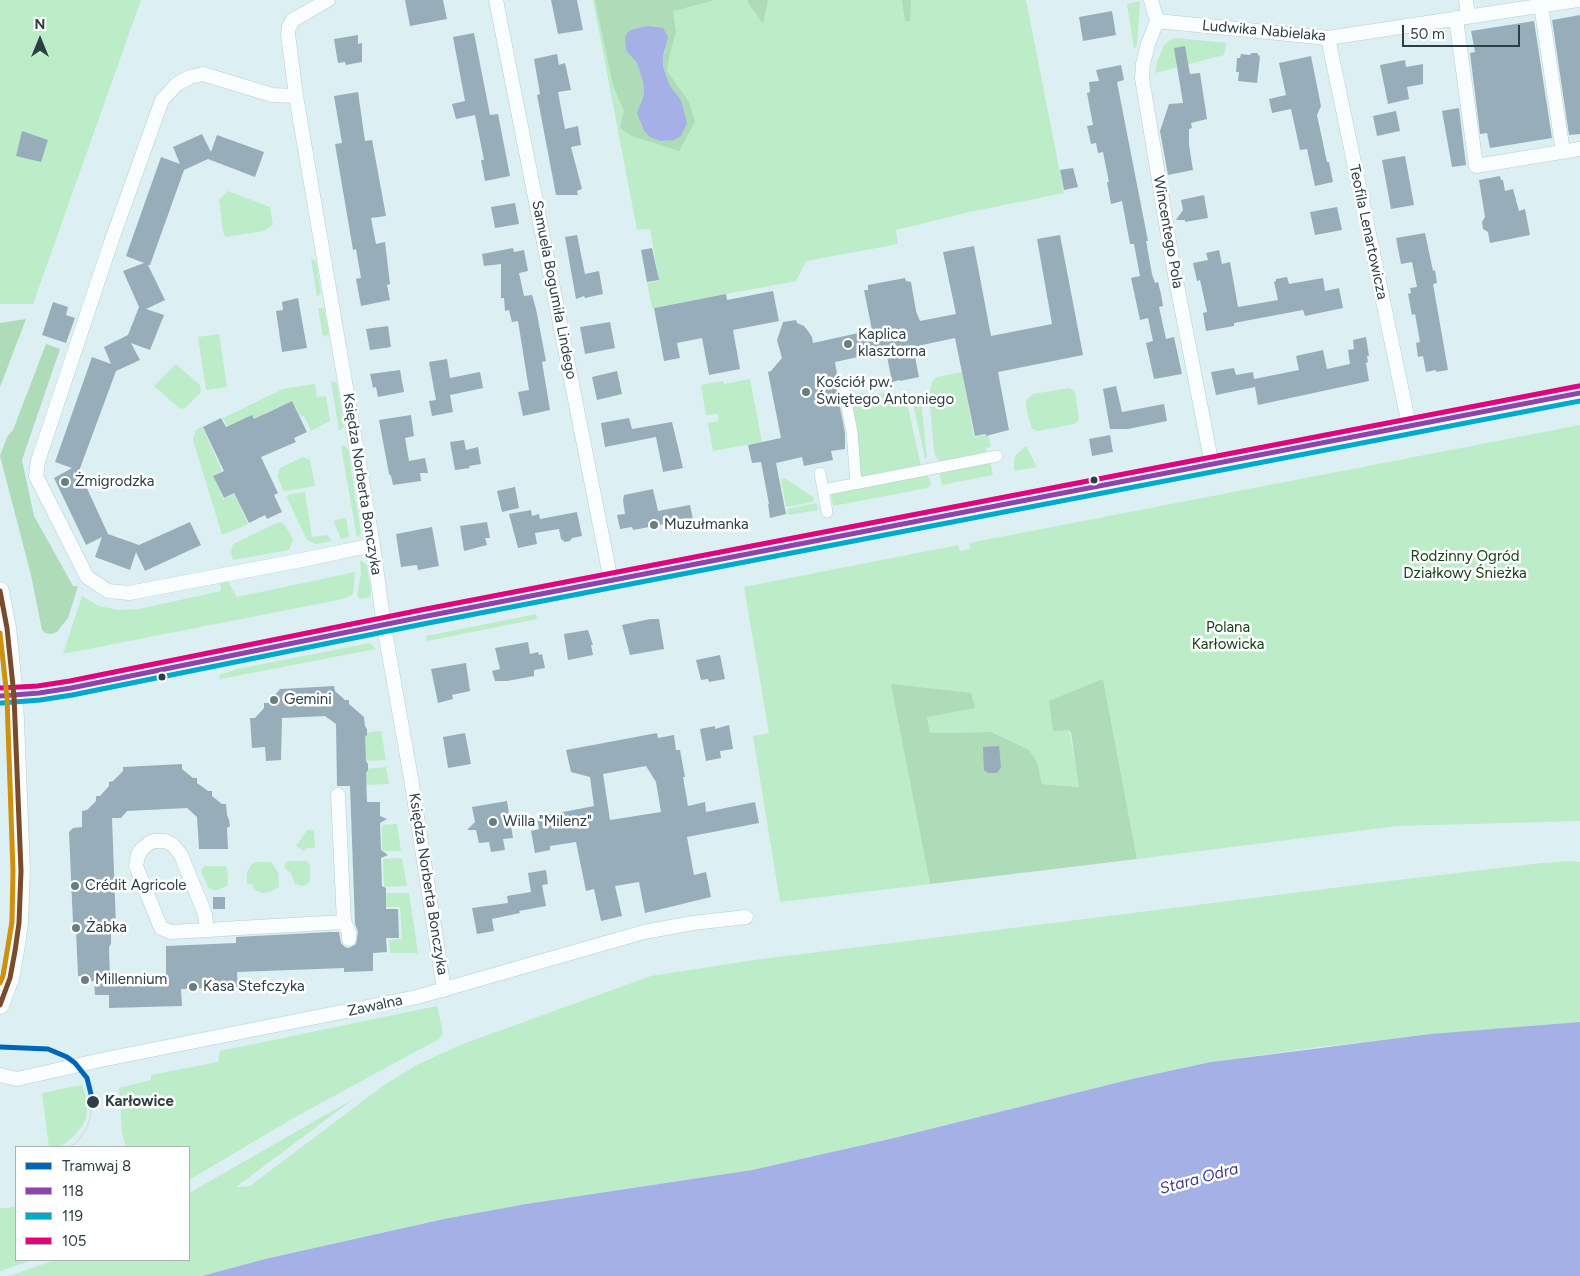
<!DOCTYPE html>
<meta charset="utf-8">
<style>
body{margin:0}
#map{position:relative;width:1580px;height:1276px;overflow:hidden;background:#dcf0f3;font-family:Figtree,sans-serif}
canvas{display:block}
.legend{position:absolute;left:15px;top:1146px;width:175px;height:115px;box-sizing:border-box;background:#fff;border:1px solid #abb2b4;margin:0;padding:6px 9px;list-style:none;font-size:15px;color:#2d3f43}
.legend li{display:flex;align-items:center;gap:10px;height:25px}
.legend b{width:25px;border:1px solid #abb2b4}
.north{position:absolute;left:15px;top:15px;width:50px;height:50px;-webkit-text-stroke:4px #fff;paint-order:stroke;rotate:0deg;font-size:14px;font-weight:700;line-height:20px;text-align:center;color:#2d3f43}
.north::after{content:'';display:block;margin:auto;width:18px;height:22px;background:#2d3f43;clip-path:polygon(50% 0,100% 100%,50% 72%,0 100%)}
.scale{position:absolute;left:1402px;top:25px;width:118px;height:22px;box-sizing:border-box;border:2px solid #2d3f43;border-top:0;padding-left:6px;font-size:15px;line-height:18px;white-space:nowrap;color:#2d3f43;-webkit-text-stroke:4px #fff;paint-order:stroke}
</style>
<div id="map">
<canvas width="1580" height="1276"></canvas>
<ul class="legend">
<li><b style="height:6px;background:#0065bd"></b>Tramwaj 8</li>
<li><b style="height:6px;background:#8e44ad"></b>118</li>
<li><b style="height:6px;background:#00a9ce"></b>119</li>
<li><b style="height:6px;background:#e5007d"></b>105</li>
</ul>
<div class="north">N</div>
<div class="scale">50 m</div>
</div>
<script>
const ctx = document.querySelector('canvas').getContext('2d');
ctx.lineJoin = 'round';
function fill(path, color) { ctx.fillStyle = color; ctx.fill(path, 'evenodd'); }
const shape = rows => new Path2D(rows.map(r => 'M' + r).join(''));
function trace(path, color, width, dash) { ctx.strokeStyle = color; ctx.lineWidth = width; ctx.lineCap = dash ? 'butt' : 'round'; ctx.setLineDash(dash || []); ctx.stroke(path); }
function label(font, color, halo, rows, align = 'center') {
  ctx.font = font + ' Figtree,sans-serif'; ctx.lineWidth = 5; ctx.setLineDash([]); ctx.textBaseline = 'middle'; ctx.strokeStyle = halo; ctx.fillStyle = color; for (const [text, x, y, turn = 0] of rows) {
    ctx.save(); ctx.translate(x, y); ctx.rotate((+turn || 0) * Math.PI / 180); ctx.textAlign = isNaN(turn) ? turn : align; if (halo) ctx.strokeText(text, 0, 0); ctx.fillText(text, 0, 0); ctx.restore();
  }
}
const green = shape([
 [0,0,141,0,33,304,0,304],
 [593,0,1026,0,1064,193,974,211,896,230,898,244,806,261,796,281,652,308,647,283,659,281,650,229,637,230],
 [1139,1,1140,3,1137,46,1134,49,1127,4],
 [1176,38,1226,43,1224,55,1155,73,1157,62,1164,45,1170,40],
 [228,191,270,207,273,225,264,231,226,237,223,232,219,200],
 [311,258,316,262,317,267,321,293,317,297],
 [318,308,324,308,329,334,323,337],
 [219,334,227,387,206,390,198,337],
 [176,364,200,385,201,392,185,408,180,409,154,386],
 [962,372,974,437,988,435,991,447,986,448,986,454,940,462,935,456,933,441,929,395,931,386,933,380,937,377],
 [750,379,762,442,713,451,708,423,719,421,718,414,706,415,701,385,723,381,724,384],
 [331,381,337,383,344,427,339,431],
 [315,384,317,397,326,396,330,421,311,431,304,416,301,417,292,401,265,413,266,418,256,423,252,415,227,426,223,418,283,389],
 [1069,388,1075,392,1079,418,1078,421,1074,424,1038,431,1034,430,1031,427,1027,412,1026,401,1029,397,1033,394],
 [855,393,905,394,921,466,860,477,852,397],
 [911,395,916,395,921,399,927,458,925,458],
 [1580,425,1580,821,1398,826,1137,859,1103,679,1069,730,1080,787,1042,784,1037,762,991,732,930,733,927,717,892,684,930,884,780,902,753,736,769,733,744,587,958,545,960,551,963,550,970,549,969,543],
 [202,426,222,471,213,476,223,499,234,494,248,524,222,535,193,440,196,430],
 [341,446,345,446,348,449,361,533,357,538],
 [1026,446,1037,467,1014,471,1014,460,1016,455],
 [303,457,310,460,315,486,286,491,283,490,277,476,280,468],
 [990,461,993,475,942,485,939,470],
 [926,475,930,479,931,484,928,488,833,506,831,493],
 [785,478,814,498,813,502,786,507,781,479],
 [305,492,312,537,327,535,332,541,316,544,307,540,287,498,288,495],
 [817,503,818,510,788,515,787,509],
 [346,518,349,535,348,537,341,539,334,522,335,520],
 [279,522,283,523,290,533,293,540,289,550,233,560,231,552,233,544],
 [360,560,367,565,371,591,370,597,359,599,357,595,361,574],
 [355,572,353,594,343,599,63,654,82,596,99,606,118,610,139,609,221,591,220,582,227,580,237,597],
 [536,614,537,619,427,641,426,636],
 [370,643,376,649,220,679,219,675,237,669],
 [381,731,386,760,365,761,364,733],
 [386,767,389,784,366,785,366,769],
 [397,824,401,851,382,851,382,825],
 [307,830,314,830,315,848,306,848,304,851,296,846],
 [402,858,407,886,384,887,383,859],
 [288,861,306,861,308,862,310,866,310,880,307,885,301,886,295,884,291,873,284,867,285,864],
 [1571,861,1580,862,1580,1022,1320,1047,1211,1062,1132,1079,894,1138,752,1170,526,1204,444,1219,265,1259,202,1276,9,1276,55,1260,189,1260,189,1193,355,1098,236,1187,250,1186,384,1085,417,1065,460,1045,651,976,761,959,900,942,1381,882,1542,863],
 [256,862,271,862,278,872,279,887,269,892,262,893,255,890,252,884,247,884,247,872,252,864],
 [205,866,225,866,227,868,228,881,227,886,217,890,213,890,208,887,202,873,202,869],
 [384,893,409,893,418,953,390,953,389,940,402,939,400,907,385,907],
 [437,1006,443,1033,439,1039,297,1116,189,1180,189,1147,126,1147,122,1133,119,1088,151,1080,151,1075,218,1062,220,1051],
 [82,1085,88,1102,86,1118,83,1125,73,1137,63,1145,56,1147,49,1147,42,1093],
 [16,1206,16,1260,33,1260,0,1271,0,1208,8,1208]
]);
const forest = shape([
 [595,0,715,0,673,11,676,32,670,53,667,71,689,102,695,122,679,151,632,136,620,128,624,111,613,85],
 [666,48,663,56,663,67,670,86,681,100,674,140,660,141,650,137,644,131,640,122,640,102,644,94,643,82,637,63],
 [748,0,768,0,763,24,749,4],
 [902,0,911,0,910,21,905,21],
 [26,319,0,387,0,323],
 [46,344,60,349,22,460,34,516,73,586,78,586,68,618,57,632,51,634,45,633,42,630,31,575,0,456,7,437,13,430],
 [1103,679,1137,859,930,884,891,684,971,693,975,708,927,717,930,733,991,732,1029,750,1037,762,1042,784,1079,787,1071,733,1069,730,1053,731,1049,701]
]);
const water = shape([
 [648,26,663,28,668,37,663,56,663,67,670,86,681,100,687,123,681,136,674,140,660,141,650,137,644,131,637,113,644,94,643,82,637,63,626,50,625,37,628,32,634,29],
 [1580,1022,1580,1276,202,1276,265,1259,444,1219,526,1204,752,1170,894,1138,1132,1079,1211,1062,1431,1034]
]);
const building = shape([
 [405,0,443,0,447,19,410,26],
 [551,0,577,0,583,30,558,34],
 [1112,11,1116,35,1083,41,1079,17],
 [1580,15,1580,134,1569,135,1552,20],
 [1534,21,1552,138,1490,148,1487,133,1480,134,1470,53,1475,52,1471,31],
 [474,33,490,115,498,114,510,176,485,181,481,160,484,160,475,115,456,119,452,104,465,101,453,37],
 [358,35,358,44,362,43,362,62,346,65,345,62,338,63,334,39],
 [1185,46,1190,74,1200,73,1207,119,1191,123,1192,128,1189,129,1189,145,1193,170,1168,175,1160,131,1169,104,1183,103,1174,48],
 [1252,53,1257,53,1260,57,1257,83,1238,81,1239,72,1236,72,1237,58,1240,58,1241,54,1249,55],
 [557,54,559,65,565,63,571,90,558,92,565,129,578,126,581,145,571,147,582,189,577,191,578,195,556,195,537,95,540,94,534,59],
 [1311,56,1321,106,1317,115,1327,162,1329,162,1333,182,1315,186,1307,149,1300,150,1291,109,1272,113,1269,99,1286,95,1279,63],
 [1405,60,1406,67,1423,64,1423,84,1407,87,1409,99,1388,104,1380,65],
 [1121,65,1124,80,1117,82,1148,241,1146,241,1152,274,1155,283,1158,282,1161,294,1163,306,1159,307,1166,339,1174,337,1182,374,1154,379,1146,343,1153,341,1148,318,1140,320,1131,278,1140,276,1134,244,1130,244,1122,201,1111,204,1107,182,1109,182,1103,152,1098,153,1096,143,1091,144,1087,126,1093,125,1087,93,1090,92,1089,82,1099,81,1096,70],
 [358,92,365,141,372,140,386,216,371,218,376,244,385,242,390,284,387,285,390,300,361,306,356,279,361,278,356,249,353,250,335,144,342,143,334,96],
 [1459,108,1466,165,1452,167,1442,111],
 [1396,111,1400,131,1377,136,1373,116],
 [22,131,48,140,41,162,16,156],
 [202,134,211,152,217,135,264,152,255,177,208,159,184,170,150,265,148,265,165,300,146,309,164,315,150,350,131,343,140,360,116,371,79,471,108,534,139,545,190,522,201,545,145,571,136,552,130,570,95,557,102,537,86,545,54,478,72,468,55,462,92,357,111,364,104,347,128,335,139,307,123,271,144,263,126,256,161,157,180,164,173,147],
 [1405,156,1414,205,1391,209,1382,160],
 [1073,168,1078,187,1064,190,1060,170],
 [1500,176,1501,180,1503,180,1505,191,1513,189,1519,211,1525,209,1530,235,1490,243,1488,232,1483,229,1482,222,1485,217,1479,180],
 [1204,195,1208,218,1185,222,1185,220,1176,220,1183,210,1181,200],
 [515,203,519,224,495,228,491,207],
 [1337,207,1342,230,1315,235,1310,212],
 [1425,233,1433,271,1435,270,1437,283,1433,284,1448,370,1436,372,1436,370,1426,372,1423,356,1418,357,1416,343,1420,342,1415,314,1412,315,1408,294,1411,293,1410,288,1417,287,1412,262,1401,264,1396,238],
 [577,235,585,274,599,271,603,294,585,298,584,296,576,299,565,237],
 [1060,235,1083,355,998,372,1009,430,986,436,986,434,975,436,955,338,913,347,919,377,900,381,900,380,892,382,886,351,835,362,838,380,836,387,845,433,845,449,831,451,833,460,804,466,802,457,776,463,786,514,770,518,768,504,769,504,761,462,752,463,748,445,781,438,768,372,771,371,782,358,777,340,783,322,796,320,797,323,804,326,808,331,812,337,813,343,872,330,864,290,868,290,868,285,905,278,906,281,911,282,916,311,920,321,956,314,943,252,974,246,991,336,1052,324,1037,239],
 [513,248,514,252,524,250,528,271,519,273,524,296,532,295,536,309,546,361,542,362,550,410,523,416,518,392,529,390,518,321,512,322,509,310,505,311,504,298,501,298,501,264,484,266,482,254],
 [652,248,659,280,647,282,641,250],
 [1219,250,1222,264,1230,262,1238,307,1278,300,1274,282,1276,281,1276,279,1287,277,1289,284,1323,278,1325,291,1339,288,1343,308,1305,316,1303,310,1234,323,1234,326,1206,331,1203,313,1207,312,1200,280,1197,281,1193,263,1208,260,1206,253],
 [773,291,779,321,733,330,740,369,709,375,702,338,677,343,680,358,664,361,654,308,726,294,727,300],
 [298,298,307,348,282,352,276,311,283,310,282,302],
 [53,302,68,307,66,315,75,318,66,343,42,335],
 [610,322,615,348,585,354,580,327],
 [388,326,391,347,370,350,366,329],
 [1366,337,1369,356,1367,356,1368,362,1366,363,1369,381,1258,405,1255,387,1216,395,1211,372,1234,368,1236,375,1253,372,1254,379,1299,370,1296,356,1323,350,1327,369,1350,364,1348,350,1354,349,1353,340],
 [447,359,450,378,480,372,483,388,450,395,453,412,432,416,429,401,436,400,429,362],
 [400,370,404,392,378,397,376,387,373,388,370,374],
 [617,371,622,394,597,400,592,377],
 [1116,386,1122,412,1164,404,1167,421,1128,429,1110,429,1103,389],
 [292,401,307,432,294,438,296,442,261,457,278,493,274,495,282,512,267,519,265,515,249,523,234,493,224,498,213,476,224,471,203,427,221,418,226,427,252,415,254,419],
 [411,415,414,436,405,438,409,461,425,458,428,473,420,473,421,481,393,485,391,476,389,474,379,420],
 [629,418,632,429,672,422,683,468,663,472,656,437,605,447,601,423],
 [1110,435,1113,452,1092,456,1089,439],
 [464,440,466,450,478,447,481,464,469,466,470,468,455,470,450,442],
 [515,487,519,508,502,512,497,491],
 [653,489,658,511,690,505,694,524,677,527,676,522,633,530,632,527,620,529,617,515,625,514,623,500,624,495],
 [531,510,532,516,539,514,540,519,577,512,582,536,572,538,570,541,565,542,561,539,559,529,535,533,537,544,518,548,509,514],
 [487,522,490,538,485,538,487,545,464,551,460,526],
 [432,527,439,566,418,570,417,565,401,567,396,534],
 [650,619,659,619,664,649,630,655,622,625],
 [588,630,593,645,591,645,593,655,568,660,564,634],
 [528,642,530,654,538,652,539,655,542,654,545,668,534,670,534,676,507,681,495,681,492,671,500,669,495,648],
 [720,655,725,679,709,682,708,679,701,680,696,660],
 [466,663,470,691,452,695,453,699,438,703,431,669],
 [334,686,335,691,345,700,349,700,349,704,364,717,365,726,367,729,367,735,365,737,366,761,368,764,368,770,366,773,367,802,380,802,380,816,387,819,380,823,381,850,388,855,381,858,382,886,386,888,386,909,398,909,399,938,386,938,387,952,373,953,373,971,344,972,344,968,237,972,238,987,181,989,182,1006,109,1008,109,995,95,995,94,981,81,982,81,976,78,976,76,930,73,928,73,923,69,832,73,828,82,827,82,811,87,810,96,801,96,796,100,796,109,786,109,782,113,781,123,771,123,767,182,764,182,769,193,778,197,778,197,783,208,791,212,791,212,796,222,804,226,804,227,815,229,820,230,826,227,828,228,849,199,849,197,817,187,808,127,811,121,818,112,818,116,926,111,932,111,944,109,947,110,980,166,976,166,946,236,943,236,937,330,932,339,932,341,943,345,947,349,948,356,944,358,932,355,924,350,786,337,786,336,724,325,716,282,718,281,760,266,761,265,747,252,748,250,718,255,718,264,708,264,703,268,703,280,689],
 [729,725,733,749,720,751,721,758,706,761,700,729,715,726,715,729],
 [465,733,471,764,448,768,443,737],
 [657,733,658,738,674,735,676,750,680,750,685,777,683,777,688,806,705,802,706,812,755,802,759,823,687,837,694,875,706,872,711,897,645,913,639,882,615,886,622,916,601,921,594,889,586,891,576,842,550,846,550,850,535,853,531,831,539,829,537,817,594,806,590,777,571,772,566,750],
 [646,766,656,782,661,812,610,820,603,774],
 [999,746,1001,767,997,773,988,773,984,770,983,747],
 [507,801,513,838,503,839,505,850,491,852,489,842,479,843,476,830,467,830,475,822,472,807],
 [546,870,548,884,542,885,546,906,519,911,520,913,492,919,494,931,477,934,472,908,508,903,507,896,531,892,528,873],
 [213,897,225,897,225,909,213,909]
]);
const pedestrian = shape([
 [843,386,852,432,856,483],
 [820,473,827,512],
 [823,490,997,456]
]);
const minor = shape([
 [328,0,293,20,289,27,288,34,296,96,373,545,384,626,411,778,444,990],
 [496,0,611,581],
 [1151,0,1157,21,1148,44,1143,64,1142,78,1172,259,1212,465],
 [1466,0,1468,16],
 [1541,5,1563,152],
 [1456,18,1476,166,1580,149],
 [1157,21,1328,38,1578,0],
 [1328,38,1409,425],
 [296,96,272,95,203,74,190,77,177,84,162,100,110,245,38,461,36,476,87,577,108,591,129,593,307,559,373,545],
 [338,795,344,922,349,932,349,939],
 [207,930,205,914,181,855,173,845,165,841,154,841,149,843,142,849,138,855,136,866,161,928,171,932,207,930,239,928,344,922],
 [0,1075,17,1079,101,1060,417,997,644,932,693,923,746,917]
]);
const tertiary = shape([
 [0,591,7,628,14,696,21,871,19,923,15,951,10,978,0,1005],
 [0,696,39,693,71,688,422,617,1580,393]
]);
const tram = shape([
 [69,1147,77,1142,87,1127,90,1119,93,1102]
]);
const bus1 = shape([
 [0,696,39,693,71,688,422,617,1580,393]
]);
const bus2 = shape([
 [1,703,40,700,72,695,423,624,1580,401]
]);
const bus3 = shape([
 [0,688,38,686,70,681,421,610,1579,386]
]);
const bus4 = shape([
 [0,591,7,628,14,696,21,871,19,923,15,951,10,978,0,1005]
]);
const bus5 = shape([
 [0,633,7,697,13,871,12,922,3,976,0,983]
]);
const tram1 = shape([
 [0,1047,48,1049,67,1057,75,1063,87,1078,93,1102]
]);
const markers = [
 [848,344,5,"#6a7d81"],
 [806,392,5,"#6a7d81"],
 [1094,480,4.5,"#2d3f43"],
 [65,482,5,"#6a7d81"],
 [654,525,5,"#6a7d81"],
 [162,677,4.5,"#2d3f43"],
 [274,700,5,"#6a7d81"],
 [493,822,5,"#6a7d81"],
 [75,886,5,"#6a7d81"],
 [76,928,5,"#6a7d81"],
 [85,980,5,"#6a7d81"],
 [193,987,5,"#6a7d81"],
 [93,1102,7,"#2d3f43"]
];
const streetNames = [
 ["Ludwika Nabielaka",1264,31,5],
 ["Wincentego Pola",1168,232,80],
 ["Teofila Lenartowicza",1368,232,78],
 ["Samuela Bogumiła Lindego",554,290,79],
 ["Księdza Norberta Bonczyka",362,484,81],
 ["Księdza Norberta Bonczyka",428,884,81],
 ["Zawalna",375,1006,-12]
];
const poiNames = [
 ["Kaplica",858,335],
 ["klasztorna",858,352],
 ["Kościół pw.",816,383],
 ["Świętego Antoniego",816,400],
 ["Żmigrodzka",75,482],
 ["Muzułmanka",664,525],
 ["Gemini",284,700],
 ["Willa \"Milenz\"",503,822],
 ["Crédit Agricole",85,886],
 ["Żabka",86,928],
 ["Millennium",95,980],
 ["Kasa Stefczyka",203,987]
];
const parkNames = [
 ["Rodzinny Ogród",1465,557],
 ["Działkowy Śnieżka",1465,574],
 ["Polana",1228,628],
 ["Karłowicka",1228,645]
];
const stopNames = [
 ["Karłowice",105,1102]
];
const waterNames = [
 ["Stara Odra",1199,1179,-15]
];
fill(green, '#bdecc8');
fill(forest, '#aedbb8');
fill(water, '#a5b0e7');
fill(building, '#97aeba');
trace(pedestrian, '#bacbce', 12);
trace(minor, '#bacbce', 15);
trace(tertiary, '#bacbce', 19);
trace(pedestrian, '#fafdfd', 11);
trace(minor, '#fafdfd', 14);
trace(tertiary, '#fafdfd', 18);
trace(tram, '#d2d8da', 1);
trace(bus1, '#8e44ad', 5);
trace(bus2, '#00a9ce', 5);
trace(bus3, '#e5007d', 5);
trace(bus4, '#7a4b2a', 5);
trace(bus5, '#cf910d', 5);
trace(tram1, '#0065bd', 5);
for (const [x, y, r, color] of markers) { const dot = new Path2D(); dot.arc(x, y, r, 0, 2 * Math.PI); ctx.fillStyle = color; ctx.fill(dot); trace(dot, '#fff', 2); }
label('15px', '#2d3f43', '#fff', streetNames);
label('15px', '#2d3f43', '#fff', poiNames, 'left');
label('15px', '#134217', '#fff', parkNames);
label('bold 15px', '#2d3f43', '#fff', stopNames, 'left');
label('italic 16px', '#3d3a95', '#fff', waterNames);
</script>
